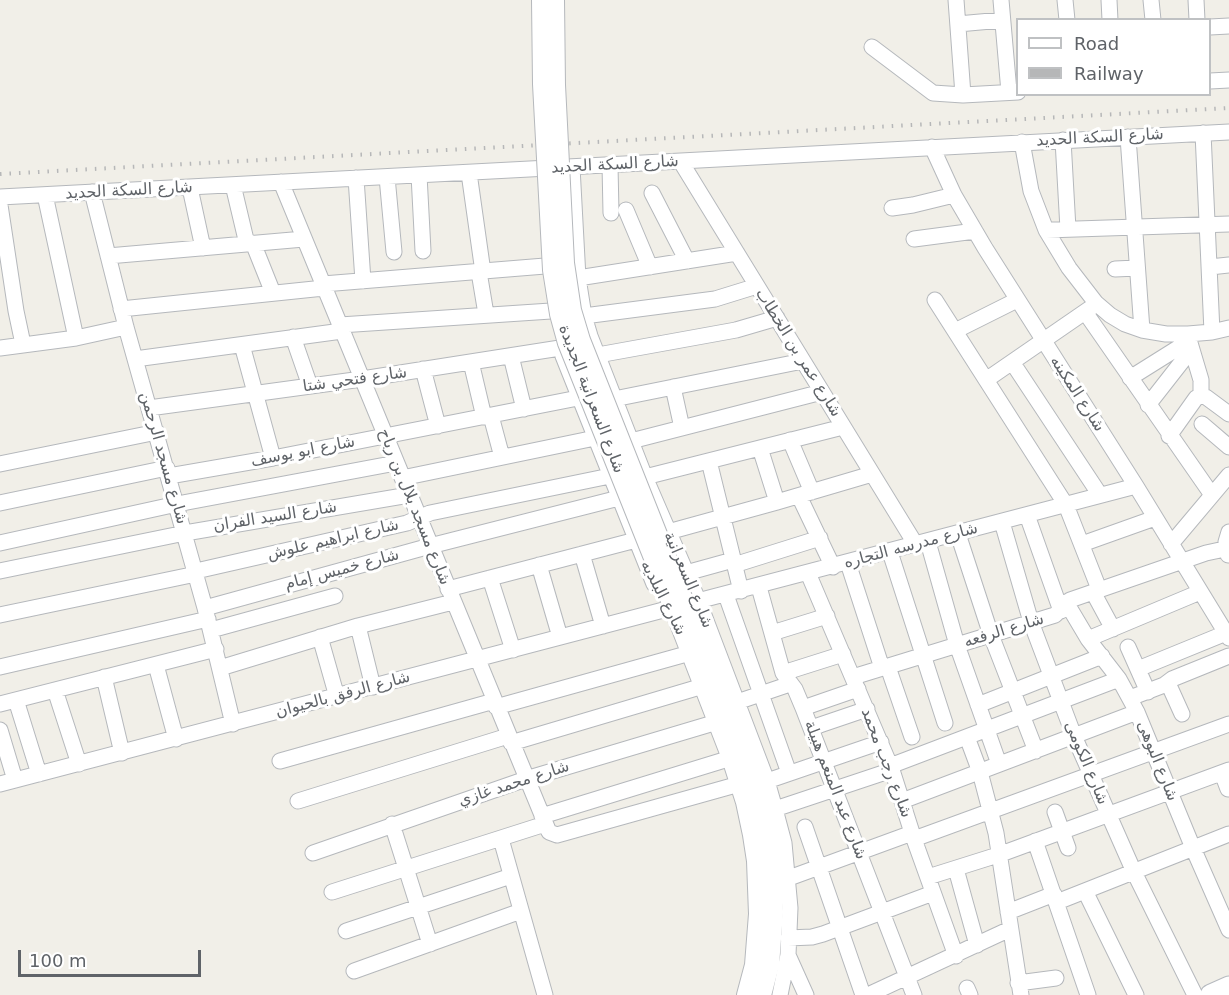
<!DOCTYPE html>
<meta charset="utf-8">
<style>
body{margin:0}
#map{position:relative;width:1229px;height:995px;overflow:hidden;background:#f1efe8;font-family:"DejaVu Sans",sans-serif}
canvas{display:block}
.legend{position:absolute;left:1016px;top:18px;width:195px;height:78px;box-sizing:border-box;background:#fff;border:2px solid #bfc1c3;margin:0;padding:8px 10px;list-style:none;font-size:18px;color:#5f6368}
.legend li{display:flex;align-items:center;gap:12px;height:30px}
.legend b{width:30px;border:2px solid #bfc1c3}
.scale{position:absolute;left:18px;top:950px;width:183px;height:27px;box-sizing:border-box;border:3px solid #5f6368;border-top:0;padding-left:8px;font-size:18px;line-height:21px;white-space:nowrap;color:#5f6368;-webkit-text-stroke:4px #fff;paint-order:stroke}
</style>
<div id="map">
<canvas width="1229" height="995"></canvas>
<ul class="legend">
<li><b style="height:8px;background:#fff"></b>Road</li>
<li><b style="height:8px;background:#b6b7b8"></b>Railway</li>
</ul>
<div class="scale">100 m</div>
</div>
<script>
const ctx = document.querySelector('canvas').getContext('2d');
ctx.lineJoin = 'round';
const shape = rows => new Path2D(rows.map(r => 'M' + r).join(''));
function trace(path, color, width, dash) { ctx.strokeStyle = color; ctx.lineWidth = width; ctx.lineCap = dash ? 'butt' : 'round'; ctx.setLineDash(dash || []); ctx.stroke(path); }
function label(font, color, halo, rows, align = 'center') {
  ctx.font = font + ' "DejaVu Sans","Noto Naskh Arabic",sans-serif'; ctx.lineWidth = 6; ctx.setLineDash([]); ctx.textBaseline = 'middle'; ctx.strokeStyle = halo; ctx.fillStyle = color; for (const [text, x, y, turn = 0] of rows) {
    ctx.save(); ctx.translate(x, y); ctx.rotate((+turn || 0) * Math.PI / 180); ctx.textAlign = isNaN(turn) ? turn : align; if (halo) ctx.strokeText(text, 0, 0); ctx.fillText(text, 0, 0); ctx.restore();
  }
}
const minor = shape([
 [956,0,963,95],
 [1001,0,1009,92],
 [1065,0,1067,20],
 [1109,0,1110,20],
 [1151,0,1153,20],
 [1196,0,1197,20],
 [958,24,1002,20],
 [1210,27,1229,26],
 [872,47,933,93,963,95,1018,92],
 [1210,81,1229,80],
 [1203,133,1212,332],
 [1128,137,1142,330],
 [1063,140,1068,229],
 [1022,142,1031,191,1046,230,1069,268,1096,303,1110,315,1125,324,1142,330,1166,334,1188,334,1212,332,1229,328],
 [932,147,954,195,985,248,1136,486,1229,638],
 [681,162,916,545],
 [610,165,611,213],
 [572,167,578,278,584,316,590,336,645,477,699,602,767,781,775,809,784,843,790,908,788,955,780,995],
 [469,173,483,272],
 [419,175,423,251],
 [387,177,394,252],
 [356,178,363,281],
 [281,182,549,832,557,835,750,781],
 [233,185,247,244],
 [190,188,203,248],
 [92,192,126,327,205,608,233,724],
 [652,193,687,261],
 [45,195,76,338],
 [0,197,1229,132],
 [0,205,16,311,23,344],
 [892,208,913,205,954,195],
 [626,210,650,267],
 [1046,230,1229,224],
 [914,239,975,231],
 [253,243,273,293],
 [108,256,304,239],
 [1210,267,1229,265],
 [1115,269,1137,268],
 [479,272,486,314],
 [578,278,737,253],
 [323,284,545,266],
 [935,300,1066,505,1099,589],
 [121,309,324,288],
 [1085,312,1212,495],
 [584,316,715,299,757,286],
 [340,325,551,311],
 [955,331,1017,300],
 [293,337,310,386],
 [1190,343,1201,380,1201,396],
 [242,345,273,458],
 [0,348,76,338,126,327],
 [598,355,736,330,777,318],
 [511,356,524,409],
 [563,356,654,584],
 [135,359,342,331],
 [471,362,484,417],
 [1012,362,1100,495],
 [423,369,438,426],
 [1130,378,1189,341],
 [986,380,1092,307],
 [673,387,682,428],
 [614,399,803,361],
 [1148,405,1191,350],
 [149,408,362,379,560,348],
 [491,416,502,457],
 [1202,424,1229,447],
 [1169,436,1196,398,1201,396,1206,397,1229,414],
 [790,440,812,492],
 [631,441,822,392],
 [760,448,777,502],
 [709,461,741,591],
 [0,464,157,432],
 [169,476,273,458,578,398],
 [645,477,843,427],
 [402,478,595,438],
 [799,496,833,567],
 [0,503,167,468],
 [1027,515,1061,611],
 [1002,522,1031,622,1074,736,1134,872,1195,995],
 [668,532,777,502,872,474],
 [958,534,991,635,1036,751],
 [928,542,957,645,999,764],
 [0,543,177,504,396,463],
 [1082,544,1155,518],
 [1171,544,1229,475],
 [890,552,945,723],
 [582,554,603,626],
 [1228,555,1226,542,1229,532],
 [848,563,882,668],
 [539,565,560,637],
 [734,565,820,538],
 [0,571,185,533,409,495],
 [196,571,407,523,430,513,610,476],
 [686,573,733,560],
 [808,573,892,770,914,839,956,956],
 [490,578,513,650],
 [759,587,783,673,795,689,803,708,914,995],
 [448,589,636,540],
 [1093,592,1113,629],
 [726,595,789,773],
 [1066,602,1088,639,1119,679,1137,712,1193,848,1229,930],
 [205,608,430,546,619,498],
 [0,615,196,574],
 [358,626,373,687],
 [211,630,335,596],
 [772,633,827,616],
 [320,637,337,697],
 [1088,639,1200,592],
 [1128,647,1148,692],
 [156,665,176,739],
 [0,667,208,619],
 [888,667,912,737],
 [220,668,358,626,453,602],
 [1138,669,1226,633],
 [783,673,843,654],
 [104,677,122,753],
 [853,677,1055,615,1070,600,1206,553,1229,548],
 [1168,683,1182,714],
 [55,690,79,764],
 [1130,698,1164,685,1172,679,1229,656],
 [16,700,39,774],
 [737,702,790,684],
 [0,704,216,649],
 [978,705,1102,656],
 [496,707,690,653],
 [803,708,858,689],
 [811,728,867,709],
 [0,730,15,780],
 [967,737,980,772,996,833,1021,995],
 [511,743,703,686],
 [280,761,494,701],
 [890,766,1119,679],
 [1222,773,1228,789],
 [767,781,881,742],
 [0,784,1136,486],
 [298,801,508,736],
 [902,801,1137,712],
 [775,809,892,770],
 [1055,812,1068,848],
 [542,816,731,758],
 [392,824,430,944],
 [805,827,863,995],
 [501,839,545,995],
 [914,839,1229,724],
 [1035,841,1088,995],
 [313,853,526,779,717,722],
 [956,869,977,945],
 [928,877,1001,854,1229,770],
 [789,878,912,833],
 [1085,891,1136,995],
 [332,892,545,824],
 [1057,902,1229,834],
 [1008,912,1054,894],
 [346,931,511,876],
 [788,938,812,937,823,934,933,893],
 [788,955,806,995],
 [354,971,521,911],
 [1018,983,1056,978],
 [967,988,970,995],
 [868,995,1010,929]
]);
const tertiary = shape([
 [686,605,743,743,764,814,772,863,774,912,770,965,762,995],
 [673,608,731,758,745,802,752,835,756,861,758,914,754,965,746,995]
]);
const secondary = shape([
 [1211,995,1229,987]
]);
const rail = shape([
 [0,174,1229,108]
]);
const tertiaryBridge = shape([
 [541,0,542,84,552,270,559,314,567,343,673,608],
 [555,0,556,85,565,263,572,310,581,340,686,605]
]);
const streetNames = [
 ["شارع السكة الحديد",1100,138,-3],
 ["شارع السكة الحديد",615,165,-3],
 ["شارع السكة الحديد",129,191,-3],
 ["شارع عمر بن الخطاب",798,353,58],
 ["شارع فتحي شتا",355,380,-8],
 ["شارع المكينه",1077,394,57],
 ["شارع السعرانية الجديدة",591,399,69],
 ["شارع ابو يوسف",303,452,-11],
 ["شارع مسجد الرحمن",163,458,74],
 ["شارع مسجد بلال بن رباح",414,507,68],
 ["شارع السيد الفران",275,517,-9],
 ["شارع ابراهيم علوش",333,540,-13],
 ["شارع مدرسه التجاره",911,546,-15],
 ["شارع خميس إمام",342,570,-15],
 ["شارع السعرانية",688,580,67],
 ["شارع البلديه",663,598,63],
 ["شارع الرفعه",1004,631,-17],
 ["شارع الرفق بالحيوان",343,695,-15],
 ["شارع البوهى",1157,761,68],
 ["شارع رجب محمد",886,763,69],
 ["شارع الكومى",1086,763,67],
 ["شارع محمد غازي",514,784,-18],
 ["شارع عبد المنعم هبيلة",835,790,69]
];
trace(minor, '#b5b8bc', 17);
trace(tertiary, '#b5b8bc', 20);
trace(secondary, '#b6babf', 23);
trace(minor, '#fff', 15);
trace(tertiary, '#fff', 18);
trace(secondary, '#fff', 21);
trace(rail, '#b6b7b8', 4, [1.5, 8]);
trace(tertiaryBridge, '#b5b8bc', 20, []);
trace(tertiaryBridge, '#fff', 18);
label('16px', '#5f6368', '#fff', streetNames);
</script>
